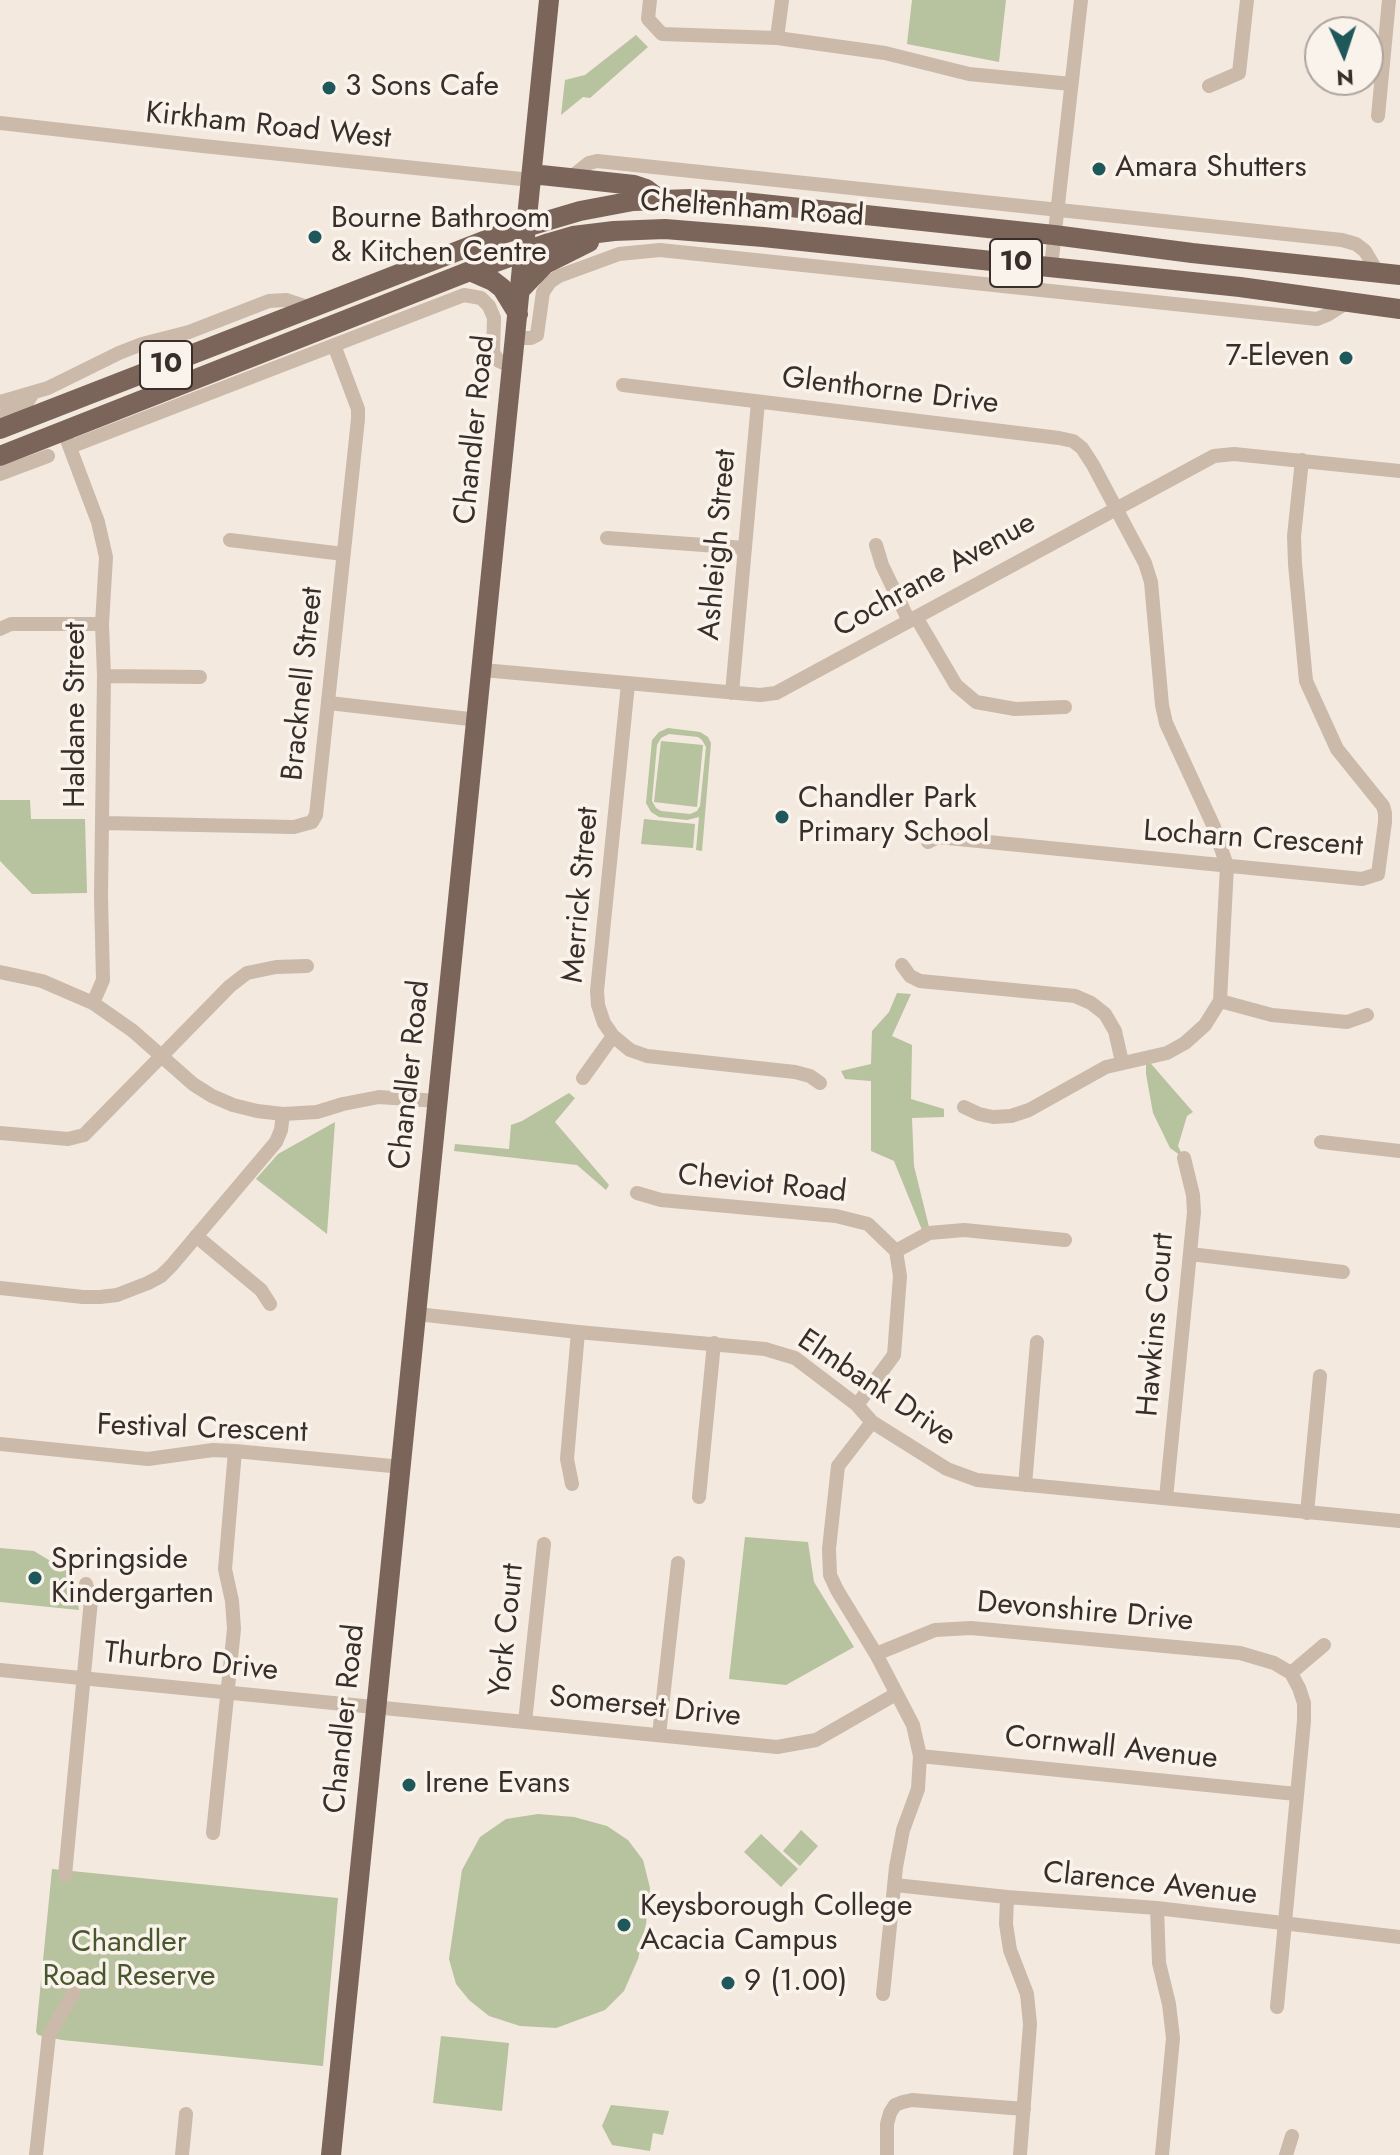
<!DOCTYPE html>
<style>
body{margin:0}
#map{position:relative;width:1400px;height:2155px;overflow:hidden;background:#f3e9de;font-family:Jost,sans-serif}
canvas{display:block}
.north{position:absolute;left:1304px;top:16px;width:80px;height:80px;box-sizing:border-box;background:#faf3eb;border:2px solid #ada49d;border-radius:50%;rotate:177deg;font-size:22px;font-weight:700;line-height:32px;text-align:center;color:#392e29}
.north::after{content:'';display:block;margin:auto;width:28px;height:36px;background:#1e585b;clip-path:polygon(50% 0,100% 100%,50% 72%,0 100%)}
</style>
<div id="map">
<canvas width="1400" height="2155"></canvas>
<div class="north">N</div>
</div>
<script>
const ctx = document.querySelector('canvas').getContext('2d');
ctx.lineJoin = 'round';
function fill(path, color) { ctx.fillStyle = color; ctx.fill(path, 'evenodd'); }
const shape = rows => new Path2D(rows.map(r => 'M' + r).join(''));
function trace(path, color, width, dash) { ctx.strokeStyle = color; ctx.lineWidth = width; ctx.lineCap = dash ? 'butt' : 'round'; ctx.setLineDash(dash || []); ctx.stroke(path); }
function label(font, color, halo, rows, align = 'center') {
  ctx.font = font + ' Jost,sans-serif'; ctx.lineWidth = 7; ctx.setLineDash([]); ctx.textBaseline = 'middle'; ctx.strokeStyle = halo; ctx.fillStyle = color; for (const [text, x, y, turn = 0] of rows) {
    ctx.save(); ctx.translate(x, y); ctx.rotate((+turn || 0) * Math.PI / 180); ctx.textAlign = isNaN(turn) ? turn : align; if (halo) ctx.strokeText(text, 0, 0); ctx.fillText(text, 0, 0); ctx.restore();
  }
}
const green = shape([
 [912,0,1006,0,999,62,907,44],
 [636,35,648,47,590,98,583,97,561,115,565,80,585,75],
 [668,728,700,732,708,737,711,743,702,851,696,850,699,817,687,820,659,817,651,812,646,803,652,740,659,732],
 [669,734,698,737,702,740,706,747,700,806,697,811,690,814,661,811,656,808,652,801,657,745,661,738],
 [661,741,703,745,697,807,654,802],
 [0,800,30,800,31,819,85,819,87,893,32,894,0,861],
 [644,819,695,824,693,848,641,844],
 [897,993,911,994,892,1036,912,1045,911,1099,944,1109,944,1117,912,1118,914,1166,929,1227,922,1230,894,1161,871,1151,871,1081,845,1079,841,1071,871,1064,872,1031,889,1012],
 [1146,1058,1193,1112,1187,1116,1178,1146,1184,1158,1170,1148,1153,1113,1146,1074],
 [569,1093,575,1098,555,1122,609,1185,606,1190,577,1165,454,1151,455,1144,509,1149,511,1125,522,1121],
 [335,1122,327,1234,256,1179,278,1154],
 [745,1537,808,1542,814,1582,854,1647,786,1685,729,1679],
 [0,1548,34,1551,70,1573,66,1578,67,1592,71,1600,78,1603,79,1610,0,1602],
 [538,1814,574,1817,607,1826,628,1840,643,1860,650,1888,646,1924,638,1959,624,1991,605,2010,556,2028,520,2026,489,2016,469,2000,456,1984,449,1959,462,1870,480,1837,506,1819],
 [801,1830,818,1846,800,1866,783,1851],
 [761,1834,798,1869,781,1887,744,1852],
 [52,1869,338,1898,323,2066,62,2040,38,2035,36,2032],
 [441,2036,509,2043,502,2111,433,2103],
 [611,2105,669,2111,663,2135,653,2133,650,2151,612,2145,602,2126]
]);
const minor = shape([
 [650,0,648,19,662,34,777,38,885,53,969,74,1071,84],
 [777,38,782,0],
 [1209,86,1239,73,1247,0],
 [1378,116,1389,0],
 [0,123,203,146,531,180],
 [570,178,589,163,597,161,1342,240,1356,244,1365,251,1378,273],
 [1051,267,1081,0],
 [515,338,531,338,537,335,543,292,550,282,559,276,619,254,660,250,1317,319,1327,315,1346,303],
 [623,385,1059,438,1073,441,1082,448,1093,465,1145,563,1151,582,1162,705,1166,723,1214,827,1227,866,1220,1001,1205,1025,1185,1043,1167,1053,1106,1067,1029,1110,1011,1116,993,1117,979,1114,964,1107],
 [0,402,48,388,119,353,142,344,189,332,269,301,286,300,310,308],
 [0,417,24,407,33,393],
 [64,432,98,522,106,557,102,624,104,676,101,896,103,980,93,1003],
 [70,447,464,295,481,298,489,306,494,318,493,353,499,361,512,367],
 [0,474,48,456],
 [607,538,745,548],
 [230,540,343,554],
 [876,545,882,565,909,621],
 [916,617,956,685,976,702,1015,709,1065,707],
 [0,629,11,624,102,624],
 [483,670,760,695,776,693,1214,456,1234,454,1400,471],
 [104,676,200,677],
 [628,684,597,991,598,1005,604,1023,613,1036,630,1050,647,1056,795,1072,810,1076,820,1083],
 [732,693,758,402],
 [329,703,478,720],
 [103,823,294,827,312,822,316,815,358,419,358,409,334,345],
 [928,842,938,837,1362,879,1378,874,1385,822,1385,813,1383,806,1337,749,1306,681,1295,564,1294,536,1302,460],
 [902,965,910,976,920,981,1075,996,1091,1003,1105,1014,1115,1031,1122,1062],
 [0,972,42,981,93,1003,133,1031,193,1084,212,1096,233,1105,257,1111,283,1114],
 [1220,1001,1272,1015,1347,1022,1367,1015],
 [583,1078,613,1036],
 [0,1133,68,1139,84,1135,230,986,247,973,276,967,307,966],
 [1321,1142,1400,1151],
 [637,1193,661,1200,836,1216,868,1224,896,1251,900,1276,894,1355,857,1405],
 [196,1236,261,1290,270,1304],
 [896,1251,929,1233,964,1230,1065,1240],
 [1190,1254,1343,1272],
 [0,1288,83,1297,100,1297,117,1295,148,1283,161,1276,172,1265,276,1142,281,1130,283,1114,317,1112,343,1104,379,1097,437,1101],
 [417,1314,578,1332,765,1349,795,1358,857,1405,872,1422,947,1469,977,1480,1400,1521],
 [872,1422,838,1466,829,1549,830,1575,837,1590,876,1654,913,1725,920,1756,918,1789,903,1830,896,1867,883,1994],
 [0,1444,148,1459,213,1450,235,1451,402,1467],
 [572,1484,567,1459,578,1332],
 [1025,1485,1037,1342],
 [699,1497,714,1343],
 [1166,1498,1194,1212,1193,1195,1184,1158],
 [1307,1513,1320,1376],
 [876,1654,935,1630,971,1628,1240,1653,1274,1663,1291,1673,1299,1688,1304,1703,1304,1721,1277,2007],
 [0,1670,777,1747,816,1740,896,1694],
 [1291,1673,1324,1645],
 [525,1722,544,1544],
 [659,1735,678,1563],
 [920,1756,1296,1794],
 [213,1833,234,1629,232,1601,225,1569,235,1451],
 [65,1875,91,1600,86,1584],
 [895,1885,1007,1897,1157,1908,1400,1937],
 [1007,1897,1006,1924,1010,1950,1027,1994,1030,2024,1020,2155],
 [1157,1908,1159,1963,1169,2004,1173,2038,1162,2155],
 [36,2155,49,2035,74,1992],
 [182,2155,186,2114],
 [887,2155,887,2124,890,2113,895,2105,903,2102,912,2100,1024,2109],
 [1286,2155,1292,2136]
]);
const primary = shape([
 [532,174,634,185,646,189,659,199],
 [470,271,493,281,502,288,518,314],
 [520,290,545,264,589,242],
 [0,429,499,235,580,211,633,201,692,199,734,201,1054,235,1192,253,1400,275],
 [0,456,470,271,549,243,573,236,614,231,665,229,763,237,1240,287,1400,309],
 [331,2155,549,0]
]);
const markers = [
 [329,88,8,"#1e585b"],
 [1099,169,8,"#1e585b"],
 [315,237,8,"#1e585b"],
 [1346,358,8,"#1e585b"],
 [782,817,8,"#1e585b"],
 [35,1578,8,"#1e585b"],
 [409,1785,8,"#1e585b"],
 [624,1925,8,"#1e585b"],
 [728,1983,8,"#1e585b"]
];
const shields = [
 [1016,263,52],
 [166,365,52]
];
const shieldNames = [
 ["10",1016,263],
 ["10",166,365]
];
const poiNames = [
 ["3 Sons Cafe",345,88],
 ["Amara Shutters",1115,169],
 ["Bourne Bathroom",331,220],
 ["& Kitchen Centre",331,254],
 ["7-Eleven",1330,358,"right"],
 ["Chandler Park",798,800],
 ["Primary School",798,834],
 ["Springside",51,1561],
 ["Kindergarten",51,1595],
 ["Irene Evans",425,1785],
 ["Keysborough College",640,1908],
 ["Acacia Campus",640,1942],
 ["9 (1.00)",744,1983]
];
const streetNames = [
 ["Kirkham Road West",268,127,6],
 ["Cheltenham Road",752,210,4],
 ["Glenthorne Drive",890,392,7],
 ["Chandler Road",476,430,-84],
 ["Ashleigh Street",719,545,-85],
 ["Cochrane Avenue",935,576,-29],
 ["Bracknell Street",304,684,-84],
 ["Haldane Street",77,715,-90],
 ["Locharn Crescent",1253,840,4],
 ["Merrick Street",582,895,-85],
 ["Chandler Road",411,1075,-84],
 ["Cheviot Road",762,1185,6],
 ["Hawkins Court",1157,1325,-85],
 ["Elmbank Drive",876,1389,34],
 ["Festival Crescent",202,1430,2],
 ["Devonshire Drive",1085,1613,5],
 ["York Court",508,1630,-84],
 ["Thurbro Drive",191,1663,6],
 ["Somerset Drive",645,1708,6],
 ["Chandler Road",346,1719,-84],
 ["Cornwall Avenue",1111,1749,6],
 ["Clarence Avenue",1150,1885,6]
];
const parkNames = [
 ["Chandler",129,1944],
 ["Road Reserve",129,1978]
];
fill(green, '#b7c29e');
trace(minor, '#cbb9aa', 14);
trace(primary, '#7b655a', 20);
for (const [x, y, r, color] of markers) { const dot = new Path2D(); dot.arc(x, y, r, 0, 2 * Math.PI); ctx.fillStyle = color; ctx.fill(dot); trace(dot, '#faf3eb', 3); }
for (const [x, y, w] of shields) { const box = new Path2D(); box.roundRect(x - w / 2, y - 24, w, 48, 6); ctx.fillStyle = '#faf3eb'; ctx.fill(box); trace(box, '#392e29', 2); }
label('bold 28px', '#392e29', null, shieldNames);
label('30px', '#392e29', '#faf3eb', poiNames, 'left');
label('30px', '#392e29', '#faf3eb', streetNames);
label('30px', '#48572d', '#faf3eb', parkNames);
</script>
